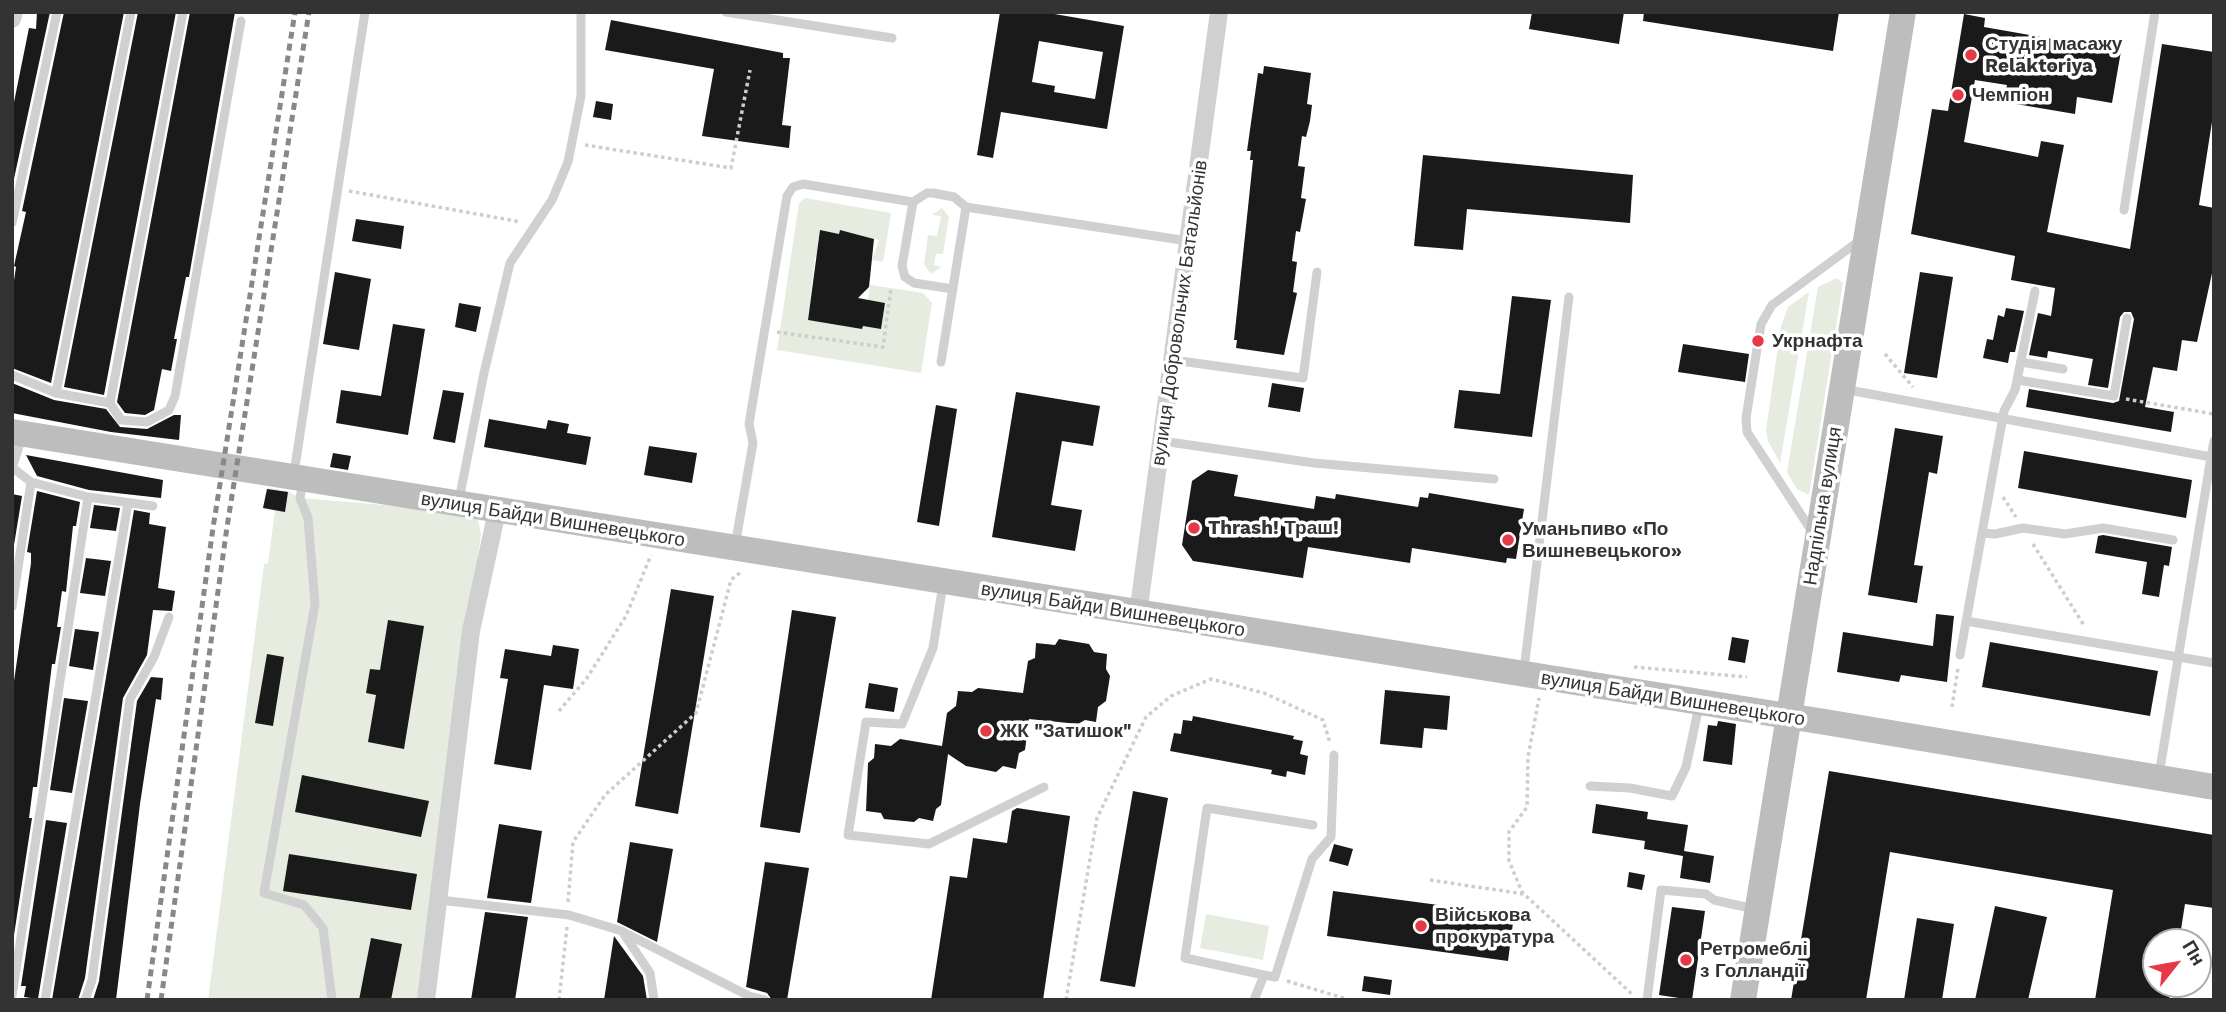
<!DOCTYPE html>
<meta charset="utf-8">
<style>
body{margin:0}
#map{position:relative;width:2226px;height:1012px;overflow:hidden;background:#fff;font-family:"Work Sans",sans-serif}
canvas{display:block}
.frame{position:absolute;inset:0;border:14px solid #333;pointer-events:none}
.north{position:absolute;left:2142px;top:928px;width:70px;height:70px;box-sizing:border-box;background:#fff;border:2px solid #adadad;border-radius:50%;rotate:59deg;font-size:19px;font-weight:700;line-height:28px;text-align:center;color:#333}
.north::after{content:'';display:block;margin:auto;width:24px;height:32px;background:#e63946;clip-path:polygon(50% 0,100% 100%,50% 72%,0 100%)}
</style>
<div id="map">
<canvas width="2226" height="1012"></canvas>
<div class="frame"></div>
<div class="north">Пн</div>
</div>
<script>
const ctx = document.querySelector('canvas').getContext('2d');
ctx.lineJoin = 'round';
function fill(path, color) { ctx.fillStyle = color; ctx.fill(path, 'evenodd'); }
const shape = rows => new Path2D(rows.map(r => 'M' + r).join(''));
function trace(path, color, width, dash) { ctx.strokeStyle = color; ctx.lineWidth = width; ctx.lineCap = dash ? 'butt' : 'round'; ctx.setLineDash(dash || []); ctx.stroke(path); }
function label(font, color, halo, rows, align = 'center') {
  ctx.font = font + ' "Work Sans",sans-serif'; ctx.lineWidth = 7; ctx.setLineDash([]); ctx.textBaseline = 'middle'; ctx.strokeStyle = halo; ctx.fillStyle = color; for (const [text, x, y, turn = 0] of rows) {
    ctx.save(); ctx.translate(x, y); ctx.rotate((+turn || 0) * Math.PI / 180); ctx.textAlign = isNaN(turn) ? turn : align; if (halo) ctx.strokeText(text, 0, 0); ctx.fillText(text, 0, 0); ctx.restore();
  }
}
const green = shape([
 [805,198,891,213,883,262,872,260,879,240,840,230,839,234,820,231,818,244,821,245,819,256,815,257,808,320,881,328,885,303,868,300,870,285,923,293,932,303,921,373,777,350,799,203],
 [942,208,949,217,943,254,936,254,934,265,941,267,931,274,924,264,928,235,937,236,941,216,932,215],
 [1837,278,1843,283,1809,495,1797,489,1787,472,1818,287],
 [1809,292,1780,463,1768,441,1766,430,1781,326,1788,307],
 [267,488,288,491,300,498,469,512,478,520,481,533,422,1000,208,1000,264,564,268,563,275,511,263,508],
 [1206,914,1269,926,1263,960,1200,948]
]);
const building = shape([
 [37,12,50,12,12,188,12,112,29,28,36,29],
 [64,12,124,12,51,383,12,368,12,294,16,267,14,266,26,212,22,211],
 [138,12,176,12,104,395,64,387],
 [190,12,235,12,189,277,186,277,174,339,177,339,171,371,162,369,154,410,145,415,125,413,117,402],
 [1000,12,1043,12,1124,26,1107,129,1001,112,993,158,977,155],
 [1039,41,1103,52,1095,99,1054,92,1055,86,1032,82],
 [1532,12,1624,12,1619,44,1529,29],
 [1644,12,1839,12,1833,51,1643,21],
 [1964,14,1985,18,1984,27,2121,51,2112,103,2077,97,2075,114,2004,102,2007,85,1975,80,1964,142,2038,157,2041,141,2064,145,2047,232,2130,249,2162,44,2214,52,2214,109,2199,205,2214,208,2214,264,2197,342,2182,340,2177,371,2153,367,2145,407,2174,412,2171,432,2026,407,2029,389,2113,403,2119,401,2134,319,2131,312,2124,312,2120,317,2108,388,2088,385,2093,359,2048,351,2047,358,2029,355,2038,313,2051,316,2055,288,2011,280,2015,256,1911,234,1932,109,1948,111],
 [611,20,783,53,783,58,790,58,782,125,791,126,789,148,702,136,714,69,605,50],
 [1264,66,1311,73,1307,104,1312,105,1310,121,1306,137,1302,136,1298,166,1305,167,1301,198,1306,199,1300,232,1296,231,1292,261,1297,262,1293,292,1297,293,1284,355,1236,348,1237,340,1234,340,1253,160,1250,160,1251,151,1247,151,1258,73,1263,74],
 [596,101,613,104,611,120,593,117],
 [1423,155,1633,175,1630,223,1467,209,1463,250,1414,246],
 [356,219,404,226,401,249,352,241],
 [820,230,839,234,840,230,874,239,869,287,858,298,885,303,881,329,863,326,862,329,808,320],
 [335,272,371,279,359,350,323,344],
 [1920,272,1953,277,1937,378,1904,373],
 [1512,296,1551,300,1532,437,1454,428,1459,390,1500,394],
 [459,303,481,307,476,332,455,327],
 [2006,308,2024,311,2015,352,2010,352,2008,363,1983,358,1987,339,1993,340,1998,315,2004,317],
 [393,324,425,329,408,435,336,423,341,390,381,396],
 [1683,344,1749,354,1745,382,1678,372],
 [12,383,54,400,106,409,120,427,147,429,174,415,181,415,179,440,111,432,12,413],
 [1272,383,1304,388,1300,412,1268,407],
 [443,390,464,393,455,443,433,439],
 [1016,392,1100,406,1093,446,1062,441,1051,505,1082,510,1075,551,992,537],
 [936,405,957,409,939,526,917,522],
 [489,419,546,429,548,420,569,424,567,433,591,437,586,465,484,447],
 [1895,428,1943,436,1937,474,1929,472,1914,565,1923,566,1917,603,1868,595],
 [649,446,697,453,692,483,644,475],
 [2024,451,2192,480,2186,518,2018,488],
 [333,453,351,456,348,470,330,467],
 [26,455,163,480,161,498,89,490,37,476],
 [1208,470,1238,475,1234,496,1314,509,1316,496,1335,499,1336,494,1418,507,1420,497,1428,498,1429,493,1524,509,1516,559,1507,558,1506,563,1412,548,1410,563,1308,547,1303,578,1193,561,1182,545,1192,481],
 [267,489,288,492,285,512,263,508],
 [37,491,80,502,76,526,73,526,66,592,62,591,61,598,57,627,61,627,55,664,52,664,37,787,33,787,29,818,32,818,12,948,12,695,31,563,31,553,27,552],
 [12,494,22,496,13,551,12,551],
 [94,505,120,508,116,531,90,528],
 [134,510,150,513,149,524,166,527,158,588,175,591,172,611,153,610,147,655,123,698,85,978,78,1000,52,1000],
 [2103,535,2172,547,2169,566,2164,565,2159,597,2142,594,2147,562,2095,553,2098,536],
 [86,558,111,561,105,596,80,593],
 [671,589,714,596,678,814,635,806],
 [792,610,836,617,800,833,760,827],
 [1936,614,1954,616,1947,682,1901,675,1899,682,1837,672,1843,632,1933,646],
 [388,620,424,626,404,749,368,742,376,695,366,693,370,669,380,670],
 [75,629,99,632,93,670,69,666],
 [1732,637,1749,640,1745,663,1728,660],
 [1059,639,1089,644,1094,652,1107,654,1106,669,1110,676,1106,701,1098,707,1096,722,1085,720,1078,724,1029,719,1025,750,1019,753,1016,769,1003,766,996,772,966,766,948,754,941,805,936,809,933,821,919,818,914,822,884,819,881,813,866,811,868,763,874,758,875,744,891,746,900,739,942,746,947,713,956,706,958,691,972,692,978,688,1023,693,1028,661,1035,658,1036,643,1055,645],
 [1990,642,2158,671,2150,716,1982,687],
 [553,645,579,649,573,689,544,685,531,770,494,764,508,679,500,678,505,649,551,656],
 [267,654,284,657,273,726,255,723],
 [151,677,163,678,161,700,156,699,140,804,116,1000,93,1000,99,981,137,701],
 [869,683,898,688,894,712,865,708],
 [1385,690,1450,696,1447,730,1424,728,1422,748,1380,744],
 [64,698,88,701,72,793,50,790],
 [1193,716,1294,736,1293,739,1303,741,1300,754,1308,756,1305,775,1287,771,1286,777,1271,774,1272,770,1170,751,1174,733,1181,734,1183,720,1192,721],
 [1718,721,1736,724,1732,765,1703,761,1708,725,1717,726],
 [1829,771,2214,835,2214,908,2185,904,2179,942,2156,942,2156,984,2172,984,2169,1000,2095,1000,2113,890,1890,852,1866,1000,1791,1000],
 [302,775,429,801,421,837,295,812],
 [1133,791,1168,798,1135,987,1100,981],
 [1596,804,1648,812,1647,819,1688,825,1684,851,1714,856,1710,883,1680,878,1683,856,1644,849,1645,841,1592,833],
 [1017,808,1070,816,1043,1000,931,1000,950,876,967,878,973,838,1007,843,1012,811],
 [46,820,67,823,38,999,24,997,26,986,21,986],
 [499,824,542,831,531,903,487,898],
 [630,842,673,849,657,942,617,922],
 [1334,844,1353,849,1348,866,1329,861],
 [289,854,417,874,411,910,283,891],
 [765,862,809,868,787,1000,772,1000,767,993,746,987],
 [1629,872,1645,875,1642,890,1627,887],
 [1333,891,1514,915,1508,961,1327,936],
 [1995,906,2047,917,2028,1000,1975,1000],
 [1672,907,1705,911,1692,1000,1659,995],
 [485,912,528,917,515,1000,471,1000],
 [1917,918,1954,924,1942,1000,1904,1000],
 [614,936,643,976,647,1000,604,1000],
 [371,938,402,944,391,1000,359,1000],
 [1364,976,1392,980,1390,995,1362,991]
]);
const path = shape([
 [585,145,731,168,750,70],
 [349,191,521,222],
 [777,332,883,347,891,288],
 [1885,354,1913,387],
 [2126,399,2214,414],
 [2003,497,2016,517],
 [2033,544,2085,627],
 [1634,667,1747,677],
 [1952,707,1958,668],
 [559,711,587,678,626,616,651,555],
 [1430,880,1524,894,1634,996],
 [1523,894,1509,861,1509,832,1527,807,1528,757,1539,698],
 [568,902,573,842,605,795,696,713,731,580,742,571],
 [1287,981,1350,1000],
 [559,1000,567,927],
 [1066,1000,1097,818,1146,717,1171,696,1211,679,1264,693,1323,720,1330,743]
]);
const lane = shape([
 [183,12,110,403,121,420,147,422,169,410,175,396,241,21],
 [726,12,892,38],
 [913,202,902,266,905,277,914,283,953,289],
 [2124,210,2155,12],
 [12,223,57,12],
 [1173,360,1303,378,1317,272],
 [941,362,966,207],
 [2021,362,2063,369],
 [12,375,56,393,110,403],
 [2018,380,2114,396,2127,318],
 [1843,389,2211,457,2159,775],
 [56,393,131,12],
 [1162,441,1314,463,1494,479],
 [2211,457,2214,441],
 [12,468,22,437],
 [294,473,365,12],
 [31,482,88,497,153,506],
 [303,482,300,498,308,518,315,604,264,893,304,905,323,928,332,1000],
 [459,500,484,373,510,263,552,200,568,162,581,96,581,12],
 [1813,533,1747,432,1746,418,1761,324,1772,305,1859,241],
 [1982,533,1995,534,2023,528,2065,534,2103,528,2173,540],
 [735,546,753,443,749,424,787,196,793,187,803,184,913,202,927,193,933,193,954,197,966,207,1188,241],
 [943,584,933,648,902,724,866,722,848,835,929,844,1044,787],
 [12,607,31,482,13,468],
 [1966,621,2214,663],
 [1960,655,2004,411,2015,390,2035,291],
 [1524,670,1569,297],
 [1590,786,1630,788,1672,796,1686,767,1699,706],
 [440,900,569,915,622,931,650,973,654,1000],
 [623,932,749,996,765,1000],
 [1264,975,1275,977,1312,859,1331,837,1334,755],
 [12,996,88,497],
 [45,1000,128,503],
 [85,1000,92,980,130,699,154,657,169,617],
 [1254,1000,1264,975,1185,958,1207,808,1313,825],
 [1647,1000,1661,890,1706,894,1714,900,1754,909]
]);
const street = shape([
 [12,19,14,12],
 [1138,614,1219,12],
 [426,1000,471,631,497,511]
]);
const secondary = shape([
 [12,432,1825,722,2214,787],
 [1743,1000,1903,12]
]);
const rail = shape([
 [147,1000,213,528,295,12],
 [161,1000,227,527,309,12]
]);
const markers = [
 [1971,55,7,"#e63946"],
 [1958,95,7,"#e63946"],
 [1758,341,7,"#e63946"],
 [1194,528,7,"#e63946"],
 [1508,540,7,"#e63946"],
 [986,731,7,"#e63946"],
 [1421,926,7,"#e63946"],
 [1686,960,7,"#e63946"]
];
const poiNames = [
 ["Студія масажу",1985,44],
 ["Relaktoriya",1985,66],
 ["Чемпіон",1972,95],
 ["Укрнафта",1772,341],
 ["Thrash! Траш!",1208,528],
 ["Уманьпиво «По",1522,529],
 ["Вишневецького»",1522,551],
 ["ЖК \"Затишок\"",1000,731],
 ["Військова",1435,915],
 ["прокуратура",1435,937],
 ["Ретромеблі",1700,949],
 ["з Голландії",1700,971]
];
const streetNames = [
 ["вулиця Добровольчих Батальйонів",1180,313,-82],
 ["Надпільна вулиця",1823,506,-81],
 ["вулиця Байди Вишневецького",553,520,9],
 ["вулиця Байди Вишневецького",1113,610,9],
 ["вулиця Байди Вишневецького",1673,699,9]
];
fill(green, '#e6ecdf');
fill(building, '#1a1a1a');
trace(path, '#cdcdcd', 3.5, [3.5, 3.5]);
trace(lane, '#d0d0d0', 9);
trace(street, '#d0d0d0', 18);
trace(secondary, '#bdbdbd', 26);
trace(rail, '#888', 5, [7, 5]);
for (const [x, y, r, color] of markers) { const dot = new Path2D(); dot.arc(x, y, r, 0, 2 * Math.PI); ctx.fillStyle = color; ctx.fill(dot); trace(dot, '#fff', 2.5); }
label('bold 19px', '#333', '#fff', poiNames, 'left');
label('19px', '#333', '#fff', streetNames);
</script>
